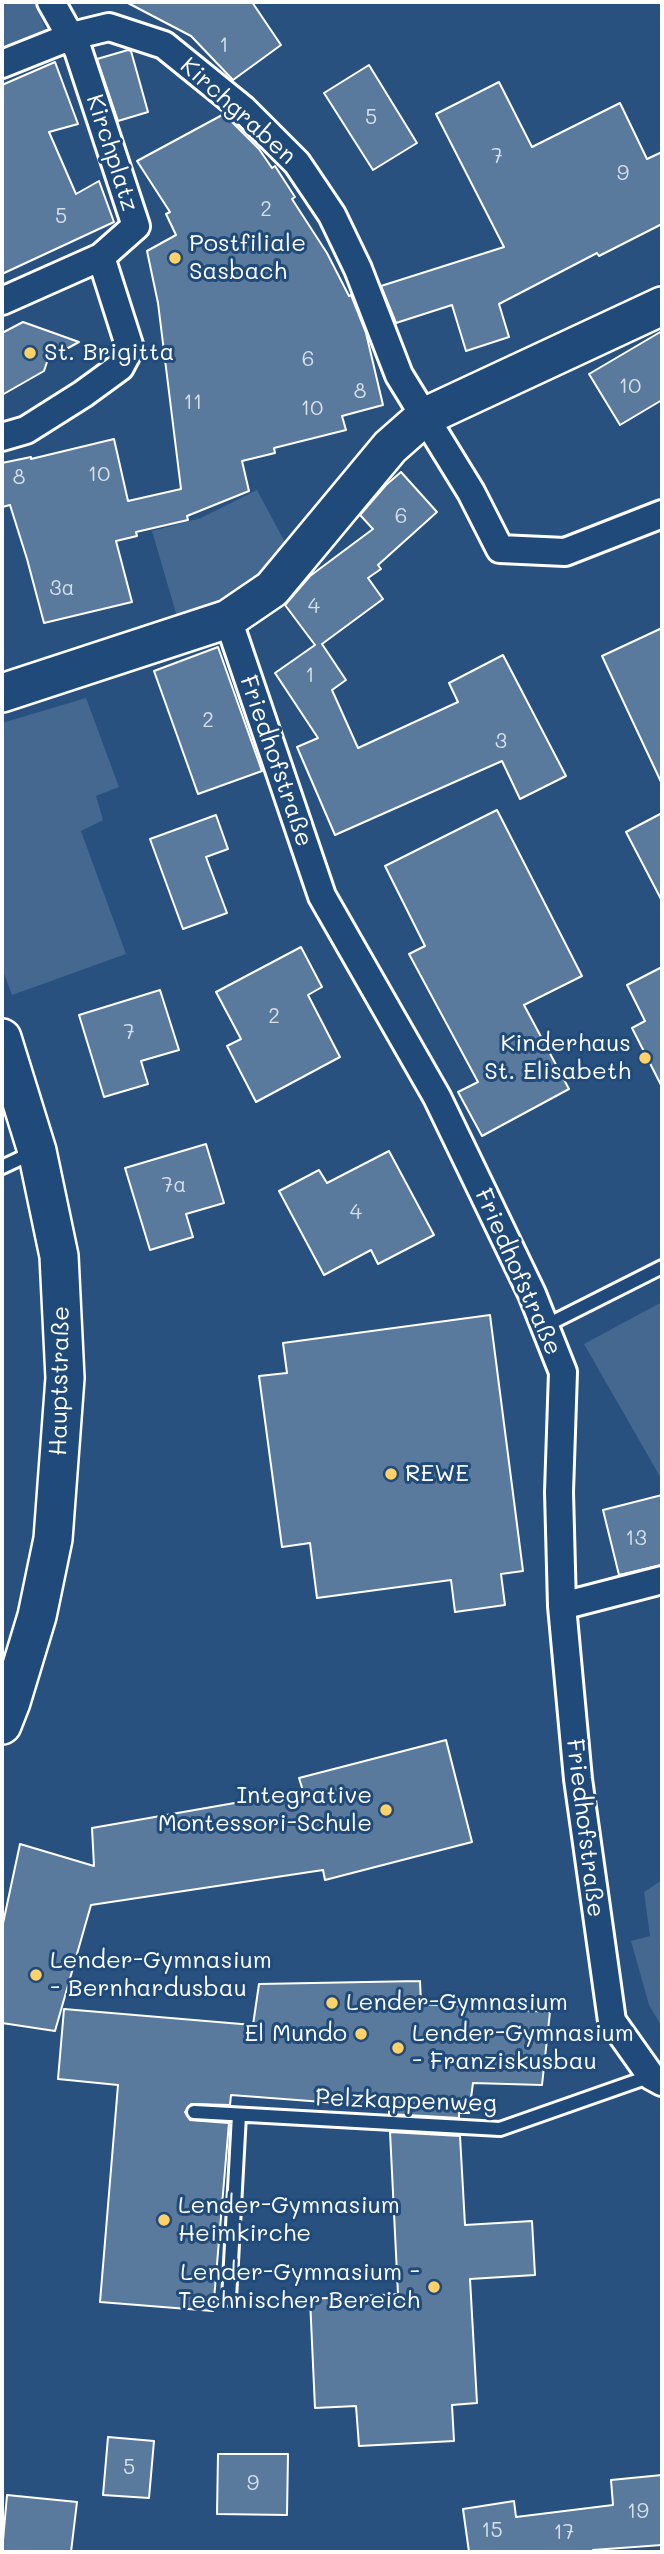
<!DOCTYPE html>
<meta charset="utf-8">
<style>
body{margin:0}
#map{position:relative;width:664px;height:2554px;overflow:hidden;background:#28517f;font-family:Mali,sans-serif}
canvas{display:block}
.frame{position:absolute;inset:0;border:4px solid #fff;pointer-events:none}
</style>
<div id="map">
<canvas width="664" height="2554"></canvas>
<div class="frame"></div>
</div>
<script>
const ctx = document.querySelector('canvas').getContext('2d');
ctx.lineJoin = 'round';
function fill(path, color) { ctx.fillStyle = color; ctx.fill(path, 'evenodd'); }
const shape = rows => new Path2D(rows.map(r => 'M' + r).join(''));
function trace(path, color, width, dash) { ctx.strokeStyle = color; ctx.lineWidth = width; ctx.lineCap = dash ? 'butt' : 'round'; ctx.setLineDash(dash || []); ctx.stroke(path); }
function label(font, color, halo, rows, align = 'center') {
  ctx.font = font + ' Mali,sans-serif'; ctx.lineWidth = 6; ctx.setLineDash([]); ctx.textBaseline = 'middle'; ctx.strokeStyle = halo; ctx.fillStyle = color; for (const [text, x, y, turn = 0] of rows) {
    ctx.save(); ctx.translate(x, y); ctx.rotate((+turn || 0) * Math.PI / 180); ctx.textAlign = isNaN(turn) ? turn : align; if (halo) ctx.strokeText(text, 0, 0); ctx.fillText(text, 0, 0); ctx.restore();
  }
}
const green = shape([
 [2,2,34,2,46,30,2,49],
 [257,490,288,548,234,598,178,620,152,531,201,518],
 [86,698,119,787,96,796,103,820,81,831,126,954,12,995,2,968,2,723],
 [662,1302,662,1480,584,1344],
 [662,1880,662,2027,649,2005,631,1941,650,1936,644,1892]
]);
const building = shape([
 [126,2,252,2,281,45,233,80,191,36,126,2],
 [128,50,131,51,148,112,118,121,97,59,128,50],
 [55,62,78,124,49,132,76,194,99,181,114,222,2,274,2,85,55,62],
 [369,65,417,143,373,170,324,93,369,65],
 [499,82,532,147,620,103,647,159,662,152,662,224,599,256,597,253,499,304,509,337,466,351,452,305,396,323,381,286,504,247,436,114,499,82],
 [224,114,259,149,272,168,275,166,295,197,292,199,327,253,349,296,351,295,366,333,383,405,342,416,346,430,274,448,275,453,242,461,249,491,187,516,188,520,136,532,137,536,116,541,132,602,44,623,27,559,10,505,2,507,2,463,31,457,31,459,114,439,128,501,181,489,158,303,147,251,176,235,166,214,170,212,137,161,224,114],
 [23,322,79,342,48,359,44,371,2,395,2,333,23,322],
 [662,331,662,400,620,425,589,374,662,331],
 [401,472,437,512,378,565,381,569,368,578,383,599,322,644,346,680,332,690,358,748,458,702,449,683,503,655,566,776,520,799,502,761,335,835,297,747,318,738,275,673,315,645,285,605,310,576,373,529,360,515,386,485,401,472],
 [662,628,662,784,602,656,662,628],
 [218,647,262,771,198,794,154,671,218,647],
 [497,810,582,976,524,1005,569,1089,482,1136,458,1092,478,1082,409,954,425,946,385,866,497,810],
 [662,813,662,901,626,832,662,813],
 [216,815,228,849,206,857,227,913,183,929,150,839,216,815],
 [301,947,322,987,308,995,340,1057,256,1102,227,1046,241,1039,216,992,301,947],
 [662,967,662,1087,632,1028,645,1021,627,985,662,967],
 [160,990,179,1050,141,1061,148,1084,104,1097,79,1015,160,990],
 [206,1144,224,1203,186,1214,193,1237,150,1250,125,1168,206,1144],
 [389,1151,434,1235,378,1264,371,1250,324,1275,279,1191,319,1170,327,1183,389,1151],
 [490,1315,523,1571,501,1574,505,1605,455,1612,451,1580,317,1598,310,1543,282,1547,259,1376,287,1373,283,1343,490,1315],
 [662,1495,662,1565,619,1575,603,1510,662,1495],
 [446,1740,472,1842,325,1880,323,1870,91,1905,55,2031,2,2023,2,1928,20,1844,94,1866,92,1828,303,1791,299,1778,446,1740],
 [420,1981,421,2004,550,2012,542,2085,473,2083,469,2113,459,2113,459,2118,389,2114,389,2107,231,2095,230,2105,191,2104,185,2112,190,2120,229,2123,213,2311,100,2302,118,2085,58,2079,64,2009,253,2025,259,1984,420,1981],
 [390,2132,460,2136,465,2225,532,2221,535,2275,470,2279,477,2403,452,2405,454,2441,359,2446,356,2406,315,2408,310,2299,398,2294,390,2132],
 [108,2437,154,2441,149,2498,103,2495,108,2437],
 [218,2454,288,2454,287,2515,217,2514,218,2454],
 [662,2475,662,2545,593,2550,593,2552,469,2552,463,2509,514,2501,516,2517,613,2505,611,2480,662,2475],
 [7,2495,77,2502,71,2552,2,2552,7,2495]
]);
const lane = shape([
 [2,1167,34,1152],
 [545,1326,662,1267],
 [194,2112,500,2129,651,2076],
 [229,2299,239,2115]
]);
const street = shape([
 [2,64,72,36,109,27,164,45,243,109,297,163,332,215,358,269,399,375,471,492,500,549,565,552,662,514],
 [2,301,101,257],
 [2,437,26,430,83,394,120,367,130,348,101,257,136,226,78,50,51,2],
 [228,619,322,896,437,1097,532,1294,563,1372,559,1492,562,1606,578,1779,612,2021,651,2076,662,2082],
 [562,1606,662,1580]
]);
const secondary = shape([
 [2,693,228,619,272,589,390,447,424,417,662,306],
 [2,1038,37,1151,59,1256,65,1378,53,1539,37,1616,11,1702,2,1725]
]);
const markers = [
 [175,258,7,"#ffd166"],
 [30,353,7,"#ffd166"],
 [645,1058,7,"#ffd166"],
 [391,1474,7,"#ffd166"],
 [386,1810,7,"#ffd166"],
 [36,1975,7,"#ffd166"],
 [332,2003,7,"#ffd166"],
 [361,2034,7,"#ffd166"],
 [398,2048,7,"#ffd166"],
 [164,2220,7,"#ffd166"],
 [434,2287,7,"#ffd166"]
];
const numberNames = [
 ["1",224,46],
 ["5",371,118],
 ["7",497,157],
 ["9",623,174],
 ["2",266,210],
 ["5",61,217],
 ["6",308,360],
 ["10",630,387],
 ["8",360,392],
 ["11",193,403],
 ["10",312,409],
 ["10",99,475],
 ["8",19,478],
 ["6",401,517],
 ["3a",62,589],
 ["4",314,607],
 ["1",310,676],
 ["2",208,721],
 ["3",501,742],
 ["2",274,1017],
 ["7",129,1033],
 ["7a",174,1186],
 ["4",356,1213],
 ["13",636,1539],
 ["5",129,2468],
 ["9",253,2484],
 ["19",638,2512],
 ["15",492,2531],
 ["17",564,2533]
];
const streetNames = [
 ["Kirchgraben",238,111,42],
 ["Kirchplatz",112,153,72],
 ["Friedhofstraße",276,761,71],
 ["Friedhofstraße",518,1272,66],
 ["Hauptstraße",60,1381,-89],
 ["Friedhofstraße",585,1828,83],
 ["Pelzkappenweg",406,2101,2]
];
const poiNames = [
 ["Postfiliale",189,244],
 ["Sasbach",189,272],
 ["St. Brigitta",44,353],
 ["Kinderhaus",631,1044,"right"],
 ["St. Elisabeth",631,1072,"right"],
 ["REWE",405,1474],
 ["Integrative",372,1796,"right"],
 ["Montessori-Schule",372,1824,"right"],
 ["Lender-Gymnasium",50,1961],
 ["- Bernhardusbau",50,1989],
 ["Lender-Gymnasium",346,2003],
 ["El Mundo",347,2034,"right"],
 ["Lender-Gymnasium",412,2034],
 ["- Franziskusbau",412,2062],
 ["Lender-Gymnasium",178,2206],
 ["Heimkirche",178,2234],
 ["Lender-Gymnasium -",420,2273,"right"],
 ["Technischer Bereich",420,2301,"right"]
];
fill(green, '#446890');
fill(building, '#5a7a9d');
trace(building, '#fff', 2);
trace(lane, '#fff', 18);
trace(street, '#fff', 32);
trace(secondary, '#fff', 42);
trace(lane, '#1f4a7a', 12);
trace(street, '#1f4a7a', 26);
trace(secondary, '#1f4a7a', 37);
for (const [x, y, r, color] of markers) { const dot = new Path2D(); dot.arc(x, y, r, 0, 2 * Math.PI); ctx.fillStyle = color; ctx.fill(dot); trace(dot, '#1f4a7a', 2.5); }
label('21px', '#d6dee6', null, numberNames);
label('24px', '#fff', '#1f4a7a', streetNames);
label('24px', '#fff', '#1f4a7a', poiNames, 'left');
</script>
